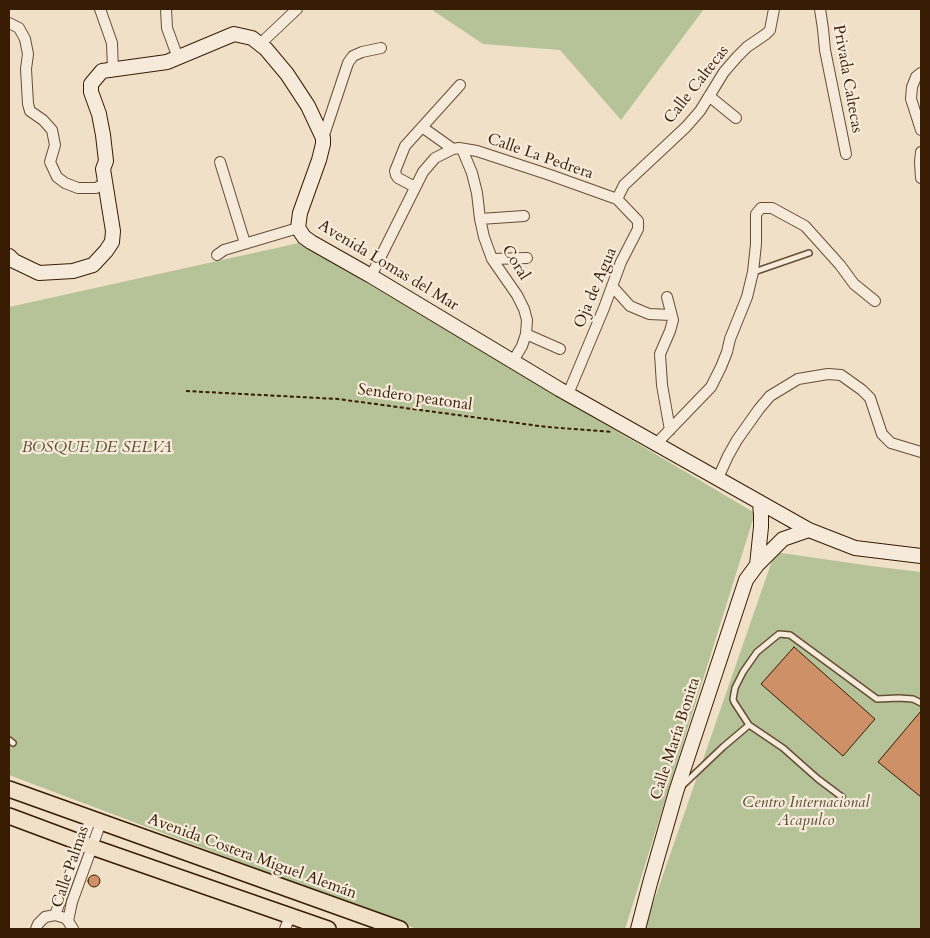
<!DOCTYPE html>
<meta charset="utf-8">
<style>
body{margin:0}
#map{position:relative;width:930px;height:938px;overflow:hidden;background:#f1e0c8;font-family:Cardo,serif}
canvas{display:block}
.frame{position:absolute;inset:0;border:10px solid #381d04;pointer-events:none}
</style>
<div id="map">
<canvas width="930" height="938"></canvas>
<div class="frame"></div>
</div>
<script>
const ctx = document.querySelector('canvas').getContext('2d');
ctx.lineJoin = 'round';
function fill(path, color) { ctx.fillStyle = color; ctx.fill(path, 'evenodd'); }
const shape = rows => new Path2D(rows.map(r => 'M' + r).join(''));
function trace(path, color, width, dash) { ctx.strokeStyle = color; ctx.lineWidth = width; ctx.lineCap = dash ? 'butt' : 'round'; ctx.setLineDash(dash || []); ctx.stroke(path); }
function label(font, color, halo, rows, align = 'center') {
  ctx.font = font + ' Cardo,serif'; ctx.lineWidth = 4.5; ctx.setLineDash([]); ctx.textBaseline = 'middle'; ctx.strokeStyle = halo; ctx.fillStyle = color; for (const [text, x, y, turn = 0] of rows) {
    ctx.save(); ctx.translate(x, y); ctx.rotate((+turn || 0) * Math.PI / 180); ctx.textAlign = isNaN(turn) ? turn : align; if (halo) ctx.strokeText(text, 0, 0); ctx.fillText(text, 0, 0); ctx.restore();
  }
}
const green = shape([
 [432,9,704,9,621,120,560,50,483,44,435,12],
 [299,243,755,513,625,929,417,929,9,775,9,307],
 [775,552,871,566,921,572,921,929,646,929,646,924]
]);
const building = shape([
 [794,647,875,719,843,756,761,684,794,647],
 [921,711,921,797,878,762,921,711],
 '88 881a6 6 0 1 1 12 0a6 6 0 1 1-12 0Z'
]);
const path = shape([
 [186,391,338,399,547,427,612,432]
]);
const service = shape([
 [754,272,809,253],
 [9,740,13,743],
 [683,785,723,747,749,725],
 [842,797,818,779,783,748,749,725,734,702,733,699,735,688,743,672,757,652,779,634,790,635,877,699,899,698,913,699,921,703]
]);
const minor = shape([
 [100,9,112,43,113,70],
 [166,9,167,28,178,58],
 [820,9,823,29,825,50,846,154],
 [9,23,19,28,25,39,28,54,26,69,28,104,30,111,43,120,52,130,55,145,50,162,57,177,65,183,78,188,96,188,105,183],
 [260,44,297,9],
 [921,73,916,77,912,87,911,99,921,130],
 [709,96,736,118],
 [422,127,453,149],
 [323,138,348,63,353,56,362,52,381,48],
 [462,149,472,173,477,193,480,219,484,237,492,259,517,295,524,309,527,320,526,334,522,346,513,361],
 [921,152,920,162,921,178],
 [220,162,245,243],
 [415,187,398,178,396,175,395,171,405,146,460,85],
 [617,199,624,185,686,127,700,111,724,72,737,57,747,47,766,34,770,30,774,9],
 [480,219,524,216],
 [217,255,224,250,298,228],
 [492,259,527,258],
 [371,276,423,172,435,158,453,149,459,148,477,151,550,175,617,199,638,221,638,229,621,262,604,308,568,394],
 [612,286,630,306,649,314,671,315],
 [667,297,673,320,670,331,660,354,662,385,670,430],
 [526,334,560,349],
 [656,444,711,387,721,367,727,352,730,339,747,297,753,272,756,244,756,214,761,208,772,208,805,226,840,265,854,284,875,301],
 [718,478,728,456,737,440,759,409,770,396,798,379,828,374,841,375,862,390,870,398,882,434,891,443,921,452],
 [55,915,91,818],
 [68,921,72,902,101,822],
 [36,929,38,924,45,917,55,915,65,918,68,921,73,929],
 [285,929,290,916]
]);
const secondary = shape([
 [9,256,14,261,39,273,73,271,93,265,106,251,112,242,113,231,103,169,106,161,103,135,99,114,91,92,91,84,102,71,167,62,234,34,252,38,266,49,287,74,308,106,323,138,323,144,319,160,300,213,298,228,304,237,311,242,371,276,559,389,809,530,855,548,921,556],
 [757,565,761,527,761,515,760,503],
 [638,929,650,883,676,792,746,580,757,565,783,539,809,530]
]);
const primary = shape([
 [9,789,400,929],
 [9,816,92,847,328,929]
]);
const streetNames = [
 ["Privada Caltecas",847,79,80],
 ["Calle Caltecas",697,85,-52],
 ["Calle La Pedrera",540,157,19],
 ["Coral",515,263,58],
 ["Avenida Lomas del Mar",388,266,31],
 ["Oja de Agua",596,288,-67],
 ["Sendero peatonal",415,398,8],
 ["Calle María Bonita",676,739,-72],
 ["Avenida Costera Miguel Alemán",252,857,20],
 ["Calle Palmas",71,867,-71]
];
const parkNames = [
 ["BOSQUE DE SELVA",97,448],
 ["Centro Internacional",806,803],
 ["Acapulco",806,821]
];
fill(green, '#b6c399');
fill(building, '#cd9067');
trace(building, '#381d04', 1);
trace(service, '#664e35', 8);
trace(minor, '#664e35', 12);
trace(secondary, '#381d04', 16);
trace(primary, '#381d04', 18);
trace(path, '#381d04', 2, [4, 2.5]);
trace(service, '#f6ebdb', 5);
trace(minor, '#f6ebdb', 10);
trace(secondary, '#f6ebdb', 14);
trace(primary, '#f1e0c8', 15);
label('16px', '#381d04', '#f6ebdb', streetNames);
label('italic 16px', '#5e4f31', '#f6ebdb', parkNames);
</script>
